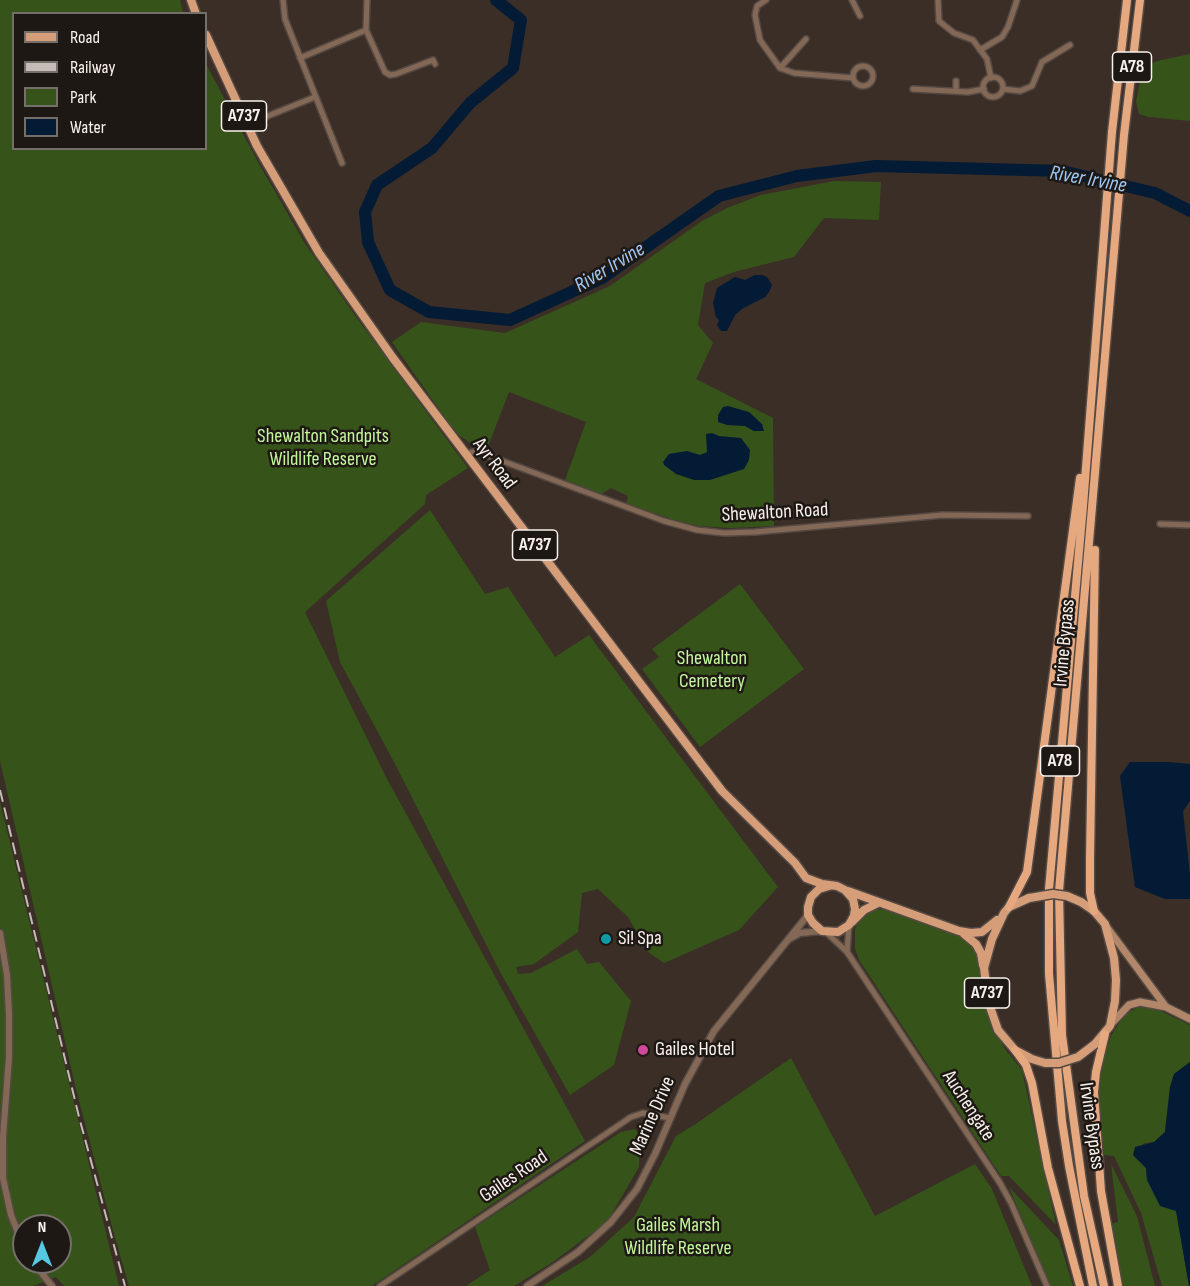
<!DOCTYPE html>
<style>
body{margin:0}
#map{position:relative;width:1190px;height:1286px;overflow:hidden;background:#3a2e27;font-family:"Sofia Sans Condensed",sans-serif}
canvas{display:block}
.legend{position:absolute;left:12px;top:12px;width:195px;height:138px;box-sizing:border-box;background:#1d1814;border:2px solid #756f6a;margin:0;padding:8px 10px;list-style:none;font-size:18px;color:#f9f1ec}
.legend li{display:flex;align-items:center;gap:12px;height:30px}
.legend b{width:30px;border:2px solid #756f6a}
.north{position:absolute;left:12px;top:1214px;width:60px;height:60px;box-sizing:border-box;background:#1d1814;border:2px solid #756f6a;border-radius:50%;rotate:0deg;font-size:16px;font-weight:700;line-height:24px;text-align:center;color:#f9f1ec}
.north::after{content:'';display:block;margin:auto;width:21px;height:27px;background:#56c9e1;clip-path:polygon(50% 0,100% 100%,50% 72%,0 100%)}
</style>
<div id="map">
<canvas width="1190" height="1286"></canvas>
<ul class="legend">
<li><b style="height:8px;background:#d69e78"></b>Road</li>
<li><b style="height:8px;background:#c5bcb7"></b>Railway</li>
<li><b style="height:16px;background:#36541a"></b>Park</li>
<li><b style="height:16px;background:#031b35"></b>Water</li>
</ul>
<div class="north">N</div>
</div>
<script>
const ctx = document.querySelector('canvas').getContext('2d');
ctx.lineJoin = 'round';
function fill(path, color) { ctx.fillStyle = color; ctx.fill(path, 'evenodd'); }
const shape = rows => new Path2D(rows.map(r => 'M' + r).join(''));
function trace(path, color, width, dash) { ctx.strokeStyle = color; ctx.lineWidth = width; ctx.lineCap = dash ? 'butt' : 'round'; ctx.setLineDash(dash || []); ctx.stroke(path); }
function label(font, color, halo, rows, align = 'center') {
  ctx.font = font + ' "Sofia Sans Condensed",sans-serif'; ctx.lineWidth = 5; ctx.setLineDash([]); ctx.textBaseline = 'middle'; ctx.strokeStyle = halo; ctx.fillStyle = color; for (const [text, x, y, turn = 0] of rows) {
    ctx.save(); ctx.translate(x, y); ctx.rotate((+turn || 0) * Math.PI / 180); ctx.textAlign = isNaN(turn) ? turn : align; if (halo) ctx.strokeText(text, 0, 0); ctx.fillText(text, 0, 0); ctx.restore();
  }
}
const green = shape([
 [0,0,180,0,183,13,14,14,14,148,206,148,206,64,259,164,304,242,356,317,468,468,426,495,425,504,305,612,386,777,585,1141,372,1286,129,1286,114,1234,76,1089,0,761],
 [1190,54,1190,121,1149,117,1139,114,1136,102,1141,76,1147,66,1157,61],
 [834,181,881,182,879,220,824,218,794,257,734,272,705,283,698,325,713,343,696,379,773,418,774,526,730,528,699,526,674,520,626,503,628,496,611,488,601,494,565,480,586,422,509,392,487,449,472,444,460,436,450,425,392,342,421,322,505,333,610,286,702,221,727,208,761,195],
 [430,510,485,594,508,587,555,657,589,635,778,887,739,930,664,963,648,952,628,917,598,889,582,893,578,932,534,964,516,967,518,974,531,973,577,949,587,964,599,962,631,1001,614,1065,570,1095,499,970,394,762,340,662,326,601],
 [740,584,804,669,700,747,642,669,659,657,652,649],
 [0,802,119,1286,64,1286,56,1277,33,1286,0,1286],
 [24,1226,60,1226,60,1262,24,1262],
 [884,909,958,935,970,944,978,955,987,1014,1005,1049,1022,1070,1056,1225,1009,1176,1001,1176,859,960,855,948,855,929,860,920,872,910],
 [1139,1007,1152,1007,1190,1025,1190,1062,1174,1074,1170,1087,1165,1132,1154,1142,1144,1143,1133,1155,1146,1168,1147,1180,1176,1210,1189,1286,1162,1286,1141,1213,1114,1156,1104,1155,1097,1090,1100,1066,1111,1036,1121,1020,1129,1012],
 [791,1058,875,1216,975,1164,992,1189,1032,1286,542,1286,590,1257,634,1217,676,1136,694,1125],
 [635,1129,640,1136,639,1167,607,1222,550,1264,514,1286,466,1286,490,1270,475,1227,621,1132],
 [1111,1164,1137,1216,1155,1286,1123,1286,1111,1224,1118,1222],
 [1009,1187,1059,1240,1073,1286,1050,1286]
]);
const water = shape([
 [755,275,762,275,767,277,772,285,769,292,765,297,742,309,735,315,727,331,721,331,717,325,719,320,716,317,713,303,717,288,735,277,745,280],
 [728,406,749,412,762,424,764,431,754,431,745,426,727,425,718,422,718,415,723,407],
 [712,433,719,436,741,438,750,450,749,460,744,469,710,480,694,480,676,474,664,465,663,462,669,454,687,451,700,455,707,452,706,434],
 [1130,762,1169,762,1190,764,1190,801,1183,811,1190,875,1190,899,1165,899,1135,887,1120,776],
 [1190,1062,1190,1286,1189,1286,1176,1211,1160,1206,1147,1180,1146,1168,1133,1155,1135,1147,1154,1142,1165,1132,1170,1087,1174,1074]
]);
const river = shape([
 [496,0,521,20,513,68,470,103,432,148,377,185,365,212,368,242,390,290,429,312,510,320,602,278,719,196,797,176,876,166,1062,171,1155,193,1190,211]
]);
const minor = shape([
 [283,0,285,19,342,163],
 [367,0,366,30,385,72,390,75,396,74,433,60,435,64],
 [766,0,757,6,755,15,760,40,780,68,794,73,853,78],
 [852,0,860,16],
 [938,0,939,21,954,33,973,40,987,59,991,78],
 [980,50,1002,37,1008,27,1017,0],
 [300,58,366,30],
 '853 76a10 10 0 1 1 20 0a10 10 0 1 1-20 0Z',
 [780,68,806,39],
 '983 87a10 10 0 1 1 20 0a10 10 0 1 1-20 0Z',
 [913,89,968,92,984,89],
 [1003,89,1020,91,1032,86,1042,62,1070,45],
 [956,91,956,81],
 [248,124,315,97],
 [466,454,472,452,481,453,664,521,697,530,724,533,755,532,943,515,1028,516],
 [1160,524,1190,525],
 [827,933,847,952,1000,1183,1011,1203,1047,1286],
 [847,952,849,925],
 [380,1286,631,1117,643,1113,670,1118]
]);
const tertiary = shape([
 [0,933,7,975,9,1016,9,1057,3,1137,3,1178,11,1215,24,1248],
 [791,938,800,933,821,931],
 [33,1262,52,1286],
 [527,1286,578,1252,611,1222,637,1189,655,1154,685,1084,714,1031,808,915]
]);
const secondary = shape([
 [1106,926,1166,1007],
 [1111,1024,1129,1005,1140,1002,1166,1007,1190,1019]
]);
const primary = shape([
 [191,0,196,14],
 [206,35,257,146,319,253,393,358,722,791,795,863,806,878,822,884,837,886,845,890,853,899,855,909,854,916,849,925,838,932,822,931,813,923,808,915,808,907,811,897,819,889,829,886],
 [848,891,959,931,971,933,982,932,997,920],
 [1029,898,1009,907,1004,913,992,939,984,968,988,1001,998,1030,1015,1050,1032,1059],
 [1081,902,1094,911,1105,924,1114,958,1116,980,1115,1001,1110,1026,1095,1044],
 [852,922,864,910,878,903],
 [964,934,976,944,981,953,983,965]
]);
const trunk = shape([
 [1009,907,1027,872,1080,478],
 [1094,911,1090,893,1090,858,1095,550],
 [1105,1034,1096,1072,1094,1092,1101,1191,1118,1286],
 [1015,1050,1026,1065,1032,1083,1048,1168,1080,1286],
 [1093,1286,1069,1166,1062,1121,1049,974,1049,889,1083,506,1112,132,1127,0],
 [1104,1286,1084,1196,1062,1035,1059,891,1124,135,1140,0]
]);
const rail = shape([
 [0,790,79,1117,125,1286]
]);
const primaryBridge = shape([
 [1029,898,1053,894,1067,896,1081,902],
 [1032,1059,1045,1063,1059,1063,1078,1057,1095,1044]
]);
const markers = [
 [606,939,6,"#0f9aa8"],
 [643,1050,6,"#d1479c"]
];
const shields = [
 [1132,67,39],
 [244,116,45],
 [535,545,45],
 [1060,761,39],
 [987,993,45]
];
const shieldNames = [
 ["A78",1132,67],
 ["A737",244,116],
 ["A737",535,545],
 ["A78",1060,761],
 ["A737",987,993]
];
const parkNames = [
 ["Shewalton Sandpits",323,437],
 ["Wildlife Reserve",323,460],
 ["Shewalton",712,659],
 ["Cemetery",712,682],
 ["Gailes Marsh",678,1226],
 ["Wildlife Reserve",678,1249]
];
const streetNames = [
 ["Ayr Road",494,464,53],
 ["Shewalton Road",775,513,-3],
 ["Irvine Bypass",1065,643,-85],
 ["Auchengate",968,1106,57],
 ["Marine Drive",653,1116,-66],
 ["Irvine Bypass",1091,1126,82],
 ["Gailes Road",514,1177,-34]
];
const poiNames = [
 ["Si! Spa",618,939],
 ["Gailes Hotel",655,1050]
];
const waterNames = [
 ["River Irvine",1088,180,10],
 ["River Irvine",610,268,-31]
];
fill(green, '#36541a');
fill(water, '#031b35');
trace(river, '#031b35', 12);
trace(minor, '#554943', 8);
trace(tertiary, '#554943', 9);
trace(secondary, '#554943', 10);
trace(primary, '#554943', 11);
trace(trunk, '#554943', 11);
trace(minor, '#846856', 5);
trace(tertiary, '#846856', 6);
trace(secondary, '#b28669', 7);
trace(primary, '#d69e78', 8);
trace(trunk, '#e6a87e', 8);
trace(rail, '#c5bcb7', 2, [12, 6]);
trace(primaryBridge, '#554943', 11, []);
trace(primaryBridge, '#d69e78', 8);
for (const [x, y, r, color] of markers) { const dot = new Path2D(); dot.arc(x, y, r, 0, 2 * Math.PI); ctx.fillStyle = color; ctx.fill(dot); trace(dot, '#1d1814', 2); }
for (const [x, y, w] of shields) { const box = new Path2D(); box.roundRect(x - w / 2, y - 15, w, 30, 4.5); ctx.fillStyle = '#1d1814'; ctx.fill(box); trace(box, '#f9f1ec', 1.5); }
label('bold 18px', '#f9f1ec', null, shieldNames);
label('20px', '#c4f79c', '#1d1814', parkNames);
label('20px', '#f9f1ec', '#1d1814', streetNames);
label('20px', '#f9f1ec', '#1d1814', poiNames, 'left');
label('italic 21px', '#a0c8f6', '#1d1814', waterNames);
</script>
